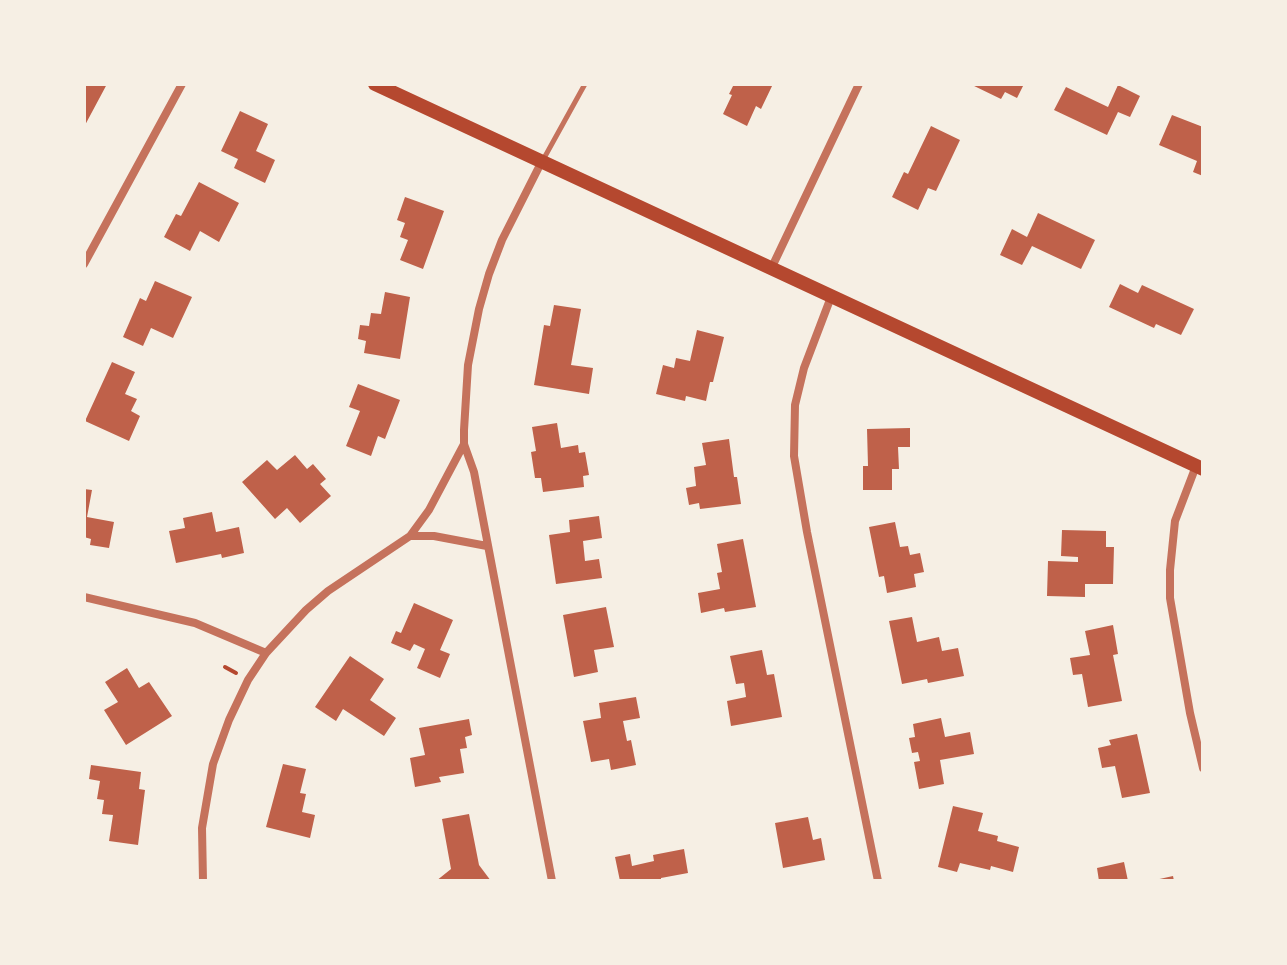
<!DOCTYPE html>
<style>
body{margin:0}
#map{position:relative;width:1287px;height:965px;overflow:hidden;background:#f6efe4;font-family:"Varela Round",sans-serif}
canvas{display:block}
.frame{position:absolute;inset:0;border:86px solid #f6efe4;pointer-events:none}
</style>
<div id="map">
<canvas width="1287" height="965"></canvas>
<div class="frame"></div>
</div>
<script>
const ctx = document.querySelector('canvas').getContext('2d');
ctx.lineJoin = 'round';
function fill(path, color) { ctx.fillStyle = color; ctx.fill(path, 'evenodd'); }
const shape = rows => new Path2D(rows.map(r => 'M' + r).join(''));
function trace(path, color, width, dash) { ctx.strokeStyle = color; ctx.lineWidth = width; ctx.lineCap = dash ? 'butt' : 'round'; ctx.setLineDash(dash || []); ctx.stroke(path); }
const building = shape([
 [84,84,107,84,84,127],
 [734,84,773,84,761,109,756,106,747,126,723,114,732,95,729,94],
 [970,84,1024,84,1017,98,1005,92,1001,99],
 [1118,85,1140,96,1130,117,1118,112,1107,135,1054,110,1066,87,1108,107],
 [240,111,268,124,256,151,275,160,265,183,234,168,238,159,221,151],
 [1172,115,1203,127,1203,176,1193,172,1197,161,1159,145],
 [931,126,960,140,936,191,928,188,918,210,892,197,904,172,908,174],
 [199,182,239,203,219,242,200,231,190,251,164,237,176,214,181,216],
 [405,197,444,211,423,269,400,260,408,240,400,237,405,223,397,220],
 [1038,213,1095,240,1081,269,1032,246,1022,265,1000,255,1012,229,1027,237],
 [155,281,192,297,173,338,151,328,143,346,123,337,140,298,146,301],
 [1120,284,1138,293,1142,285,1194,309,1181,335,1156,324,1154,328,1109,307],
 [385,292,410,297,400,359,364,353,366,341,358,339,360,325,369,326,371,313,381,314],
 [554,305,581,309,571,365,593,368,589,394,534,385,544,325,550,326],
 [697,330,724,337,713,382,710,382,706,401,686,396,685,401,656,394,663,365,674,368,676,358,690,361],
 [112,362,135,372,125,394,137,399,131,411,140,416,129,441,85,421],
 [358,384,400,400,385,439,378,436,371,456,346,446,360,411,349,407],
 [557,423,561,448,578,445,579,453,585,452,589,475,583,476,584,487,543,492,541,478,535,478,531,452,536,451,532,427],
 [910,428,910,447,898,447,899,469,892,469,892,490,863,490,863,466,868,466,867,429],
 [729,439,734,477,737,477,741,504,700,509,699,503,689,505,686,488,696,486,694,467,706,465,702,443],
 [295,455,307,469,313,464,326,479,320,484,331,496,300,523,287,508,275,519,242,482,267,460,277,470],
 [84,489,92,490,87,517,114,522,109,548,90,545,91,539,84,537],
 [212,512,216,532,239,527,244,553,222,558,221,554,176,563,169,531,185,528,183,518],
 [599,516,602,538,583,541,585,561,599,559,602,578,556,584,549,535,570,532,569,520],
 [895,522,900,547,908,546,910,555,920,553,924,572,914,574,916,587,887,593,884,576,879,577,869,527],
 [1062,530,1106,531,1106,547,1114,547,1113,584,1085,584,1085,597,1047,596,1048,561,1078,562,1078,557,1061,556],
 [743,539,756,607,725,612,724,608,701,613,698,593,720,589,717,573,722,572,717,544],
 [414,603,453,620,440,650,450,654,440,678,417,668,425,649,414,644,410,651,391,643,396,631,401,633],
 [606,607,614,647,594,650,598,672,574,677,563,615],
 [912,617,917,642,939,637,942,651,958,648,964,676,928,683,927,679,902,684,889,621],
 [1113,625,1118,654,1113,655,1122,701,1088,707,1082,674,1073,675,1070,658,1090,655,1085,631],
 [762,650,767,675,774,674,782,717,731,726,727,701,746,697,744,683,736,684,730,656],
 [350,656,384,679,370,700,396,718,384,736,343,709,336,721,315,707],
 [127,668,139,688,149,682,172,716,126,745,104,710,118,702,105,682],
 [636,697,640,718,623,721,627,741,631,740,636,765,611,770,609,759,591,762,583,721,601,718,599,703],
 [941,718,945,737,970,732,974,754,940,760,944,784,919,789,914,762,920,761,918,752,912,753,909,738,915,737,913,724],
 [469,719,472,735,465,737,467,748,460,749,464,773,439,777,441,782,415,787,410,758,425,755,419,728],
 [1137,734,1150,793,1122,798,1115,766,1102,768,1098,748,1111,745,1109,740],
 [283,764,306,769,300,793,306,794,302,812,315,815,310,838,266,827],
 [91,765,141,772,139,789,145,790,138,845,109,841,113,815,102,814,104,800,97,799,100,781,89,779],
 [953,806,983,813,978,831,998,836,997,841,1019,847,1013,872,991,866,990,870,960,863,957,872,938,867],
 [469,814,479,865,491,881,436,881,451,869,442,819],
 [808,817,813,840,821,838,825,860,783,868,775,823],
 [684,849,688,873,661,878,661,881,620,881,615,857,630,854,632,866,654,861,653,855],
 [1124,862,1128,881,1099,881,1097,868],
 [1173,876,1174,881,1155,881,1155,880]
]);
const path = shape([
 [225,667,236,673]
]);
const service = shape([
 [543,160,585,84]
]);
const minor = shape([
 [542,161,502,240,489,274,479,309,468,365,464,430,464,444,474,472,552,881],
 [84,264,182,84],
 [771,269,859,84],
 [831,297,804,368,795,405,794,456,807,532,878,881],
 [1196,466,1175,521,1170,570,1170,598,1190,713,1203,768],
 [410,536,429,510,464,444],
 [84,597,195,623,266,653],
 [203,881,202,828,213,764,229,720,248,680,266,653,306,610,328,591,410,536,434,536,487,546]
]);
const secondary = shape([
 [375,84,1203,469]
]);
fill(building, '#bf614a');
trace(path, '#b5482f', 4);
trace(service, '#c5725c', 5);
trace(minor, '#c5725c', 8);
trace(secondary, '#b5482f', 14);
</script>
